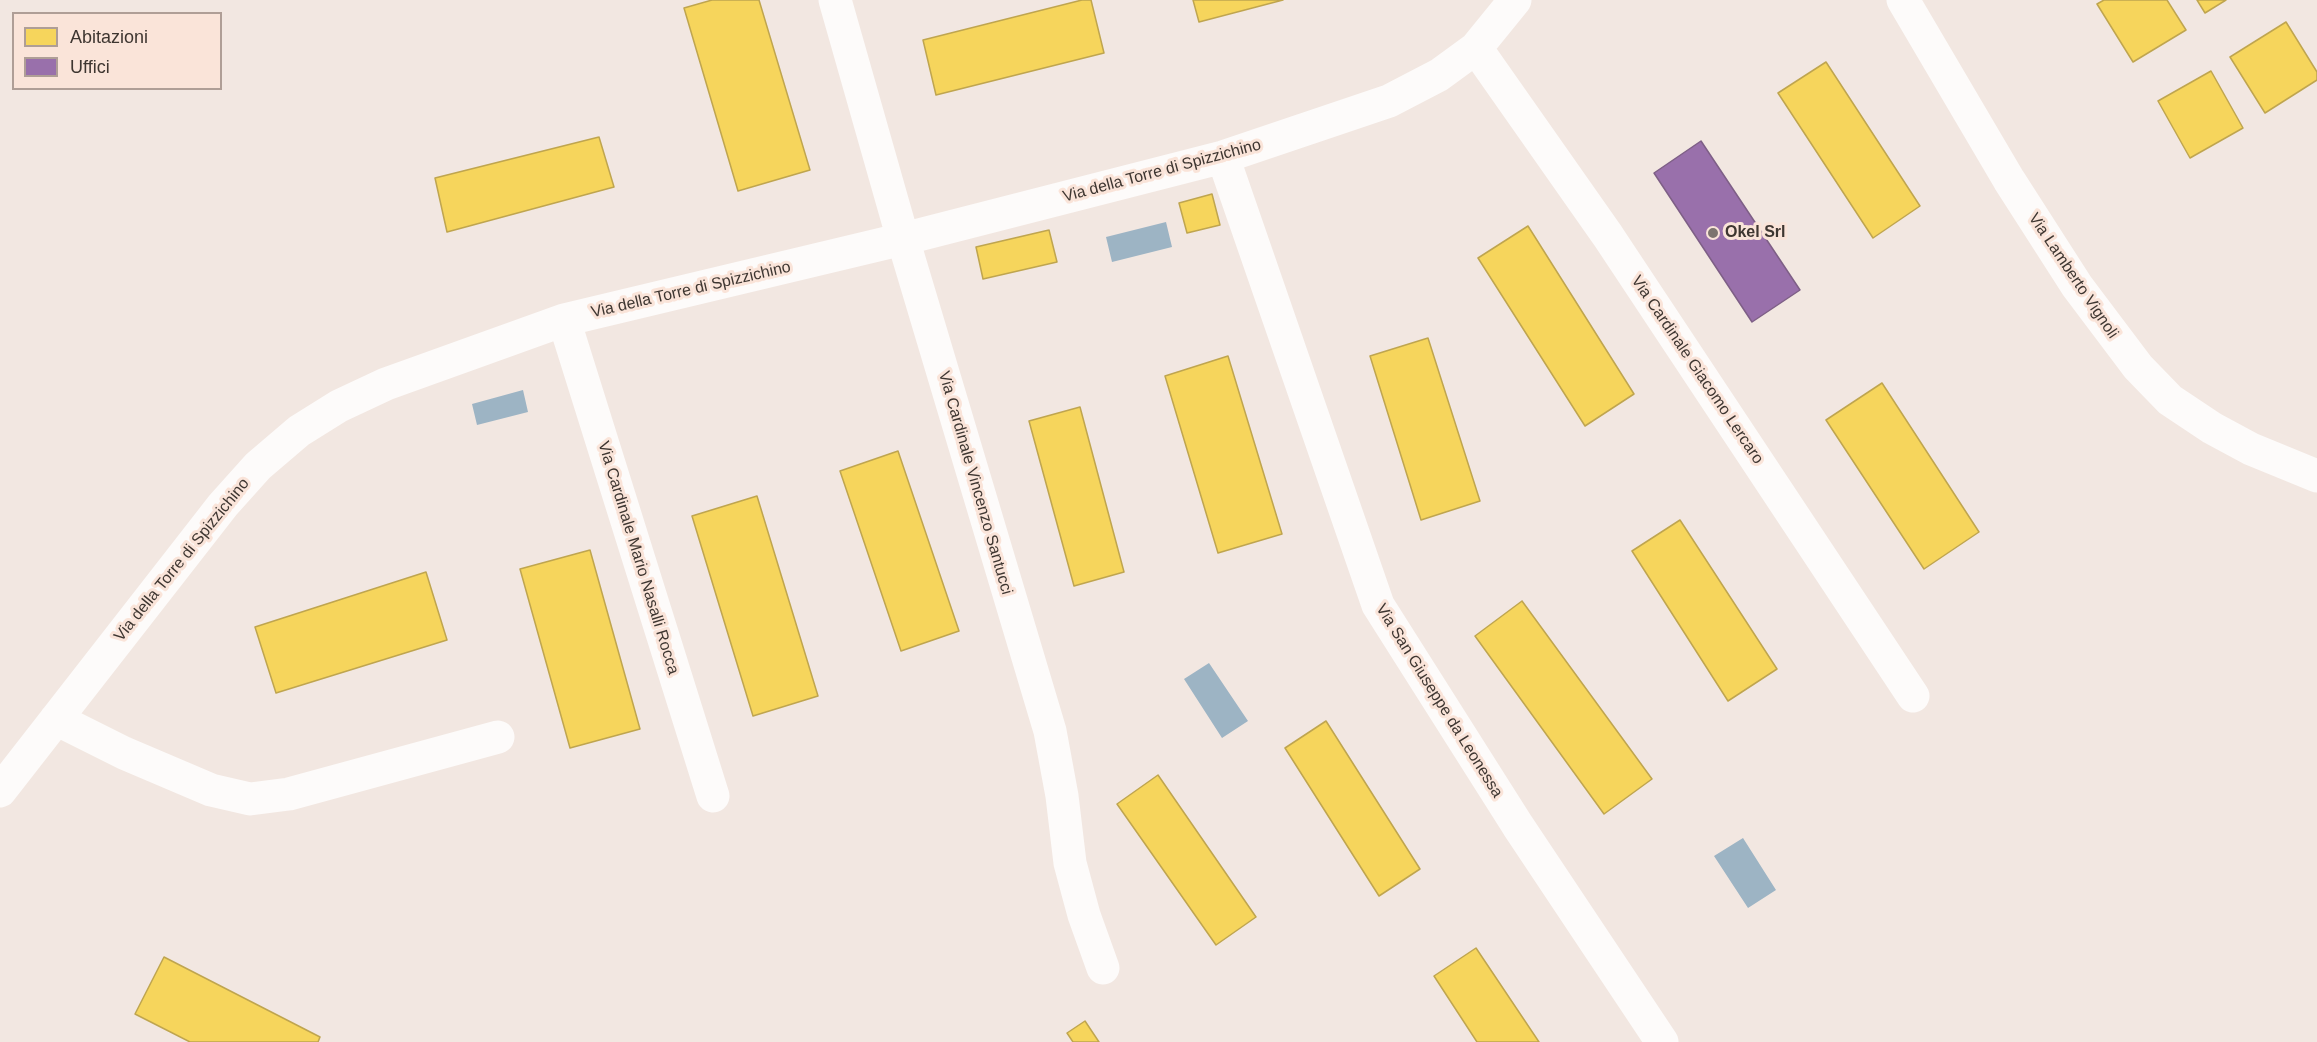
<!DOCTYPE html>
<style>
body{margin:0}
#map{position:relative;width:2317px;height:1042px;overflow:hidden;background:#f2e7e1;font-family:Arial,sans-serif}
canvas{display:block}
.legend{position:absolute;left:12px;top:12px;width:210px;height:78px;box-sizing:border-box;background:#fae4d9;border:2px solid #af9e96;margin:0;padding:8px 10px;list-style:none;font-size:18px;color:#3e3631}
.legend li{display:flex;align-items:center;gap:12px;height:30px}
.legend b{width:30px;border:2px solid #af9e96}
</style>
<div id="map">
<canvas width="2317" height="1042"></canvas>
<ul class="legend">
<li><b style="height:16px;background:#f6d55c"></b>Abitazioni</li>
<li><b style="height:16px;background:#9970ab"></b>Uffici</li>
</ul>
</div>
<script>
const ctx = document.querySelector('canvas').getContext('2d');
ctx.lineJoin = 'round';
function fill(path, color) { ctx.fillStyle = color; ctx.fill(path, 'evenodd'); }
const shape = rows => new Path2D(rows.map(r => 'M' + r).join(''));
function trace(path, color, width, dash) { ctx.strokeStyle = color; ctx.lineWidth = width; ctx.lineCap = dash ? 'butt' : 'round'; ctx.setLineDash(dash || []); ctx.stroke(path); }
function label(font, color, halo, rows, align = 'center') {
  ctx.font = font + ' Arial,sans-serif'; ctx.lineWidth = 6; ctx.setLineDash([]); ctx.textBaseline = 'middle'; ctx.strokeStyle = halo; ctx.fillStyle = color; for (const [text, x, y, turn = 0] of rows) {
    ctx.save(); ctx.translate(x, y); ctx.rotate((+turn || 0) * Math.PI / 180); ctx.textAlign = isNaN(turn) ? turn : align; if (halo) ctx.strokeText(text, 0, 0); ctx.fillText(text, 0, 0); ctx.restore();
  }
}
const water = shape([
 [1166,222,1172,247,1112,262,1106,237],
 [523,390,528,412,477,425,472,404],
 [1209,663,1248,721,1222,738,1184,679],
 [1743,838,1776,890,1748,908,1714,856]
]);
const homes = shape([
 [712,0,759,0,810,170,738,191,684,8,712,0],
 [1082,0,1091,0,1104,53,936,95,923,40,1082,0],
 [1193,0,1283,0,1199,22,1193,0],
 [2104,0,2167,0,2186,30,2133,62,2097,4,2104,0],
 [2197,0,2226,0,2205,13,2197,0],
 [2286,22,2317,72,2317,80,2265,113,2230,57,2286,22],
 [1826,62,1920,206,1873,238,1778,93,1826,62],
 [2211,71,2243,128,2190,158,2158,101,2211,71],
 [599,137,614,187,447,232,435,178,599,137],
 [1212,194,1220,225,1187,233,1179,203,1212,194],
 [1528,226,1634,394,1585,426,1478,258,1528,226],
 [1049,230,1057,262,983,279,976,247,1049,230],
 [1428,338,1480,501,1421,520,1370,356,1428,338],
 [1228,356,1282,534,1218,553,1165,376,1228,356],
 [1882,383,1979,532,1924,569,1826,420,1882,383],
 [1080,407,1124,572,1074,586,1029,421,1080,407],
 [898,451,959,631,901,651,840,471,898,451],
 [757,496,818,696,753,716,692,516,757,496],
 [1680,520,1777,669,1728,701,1632,551,1680,520],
 [590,550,640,729,570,748,520,569,590,550],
 [426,572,447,640,276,693,255,627,426,572],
 [1522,601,1652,779,1604,814,1475,636,1522,601],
 [1326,721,1420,869,1379,896,1285,748,1326,721],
 [1158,775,1256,917,1216,945,1117,804,1158,775],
 [1476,948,1539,1042,1477,1042,1434,976,1476,948],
 [164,957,320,1037,318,1042,190,1042,135,1014,164,957],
 [1085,1021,1099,1042,1073,1042,1067,1033,1085,1021]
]);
const offices = shape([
 [1701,141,1800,290,1752,322,1654,173,1701,141]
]);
const minor = shape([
 [835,0,903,239,1050,731,1062,796,1070,863,1084,915,1103,968],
 [1903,0,2009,180,2077,286,2138,367,2170,400,2212,428,2251,449,2317,476],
 [1476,48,1608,236,1913,696],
 [1223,157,1378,605,1518,826,1662,1042],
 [564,320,713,796],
 [56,719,124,753,211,790,250,799,289,794,498,737],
 [0,791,223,505,258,466,299,431,339,406,386,384,564,320,903,239,1223,157,1389,101,1439,75,1476,48,1515,0]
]);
const markers = [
 [1713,233,6,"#7d746f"]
];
const streetNames = [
 ["Via della Torre di Spizzichino",1162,171,-15],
 ["Via Lamberto Vignoli",2073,276,56],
 ["Via della Torre di Spizzichino",691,290,-13],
 ["Via Cardinale Giacomo Lercaro",1697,370,56],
 ["Via Cardinale Vincenzo Santucci",975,483,74],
 ["Via Cardinale Mario Nasalli Rocca",638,558,73],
 ["Via della Torre di Spizzichino",182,560,-51],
 ["Via San Giuseppe da Leonessa",1439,701,58]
];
const poiNames = [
 ["Okel Srl",1725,233]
];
fill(water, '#9db4c4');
fill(homes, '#f6d55c');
trace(homes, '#bfa54f', 1.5);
fill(offices, '#9970ab');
trace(offices, '#7e5f86', 1.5);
trace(minor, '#fdfbfa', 33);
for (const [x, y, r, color] of markers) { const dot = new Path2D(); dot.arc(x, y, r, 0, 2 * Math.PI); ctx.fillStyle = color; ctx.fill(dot); trace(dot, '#fae4d9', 2); }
label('16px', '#3e3631', '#fae4d9', streetNames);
label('bold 16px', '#3e3631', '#fae4d9', poiNames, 'left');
</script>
